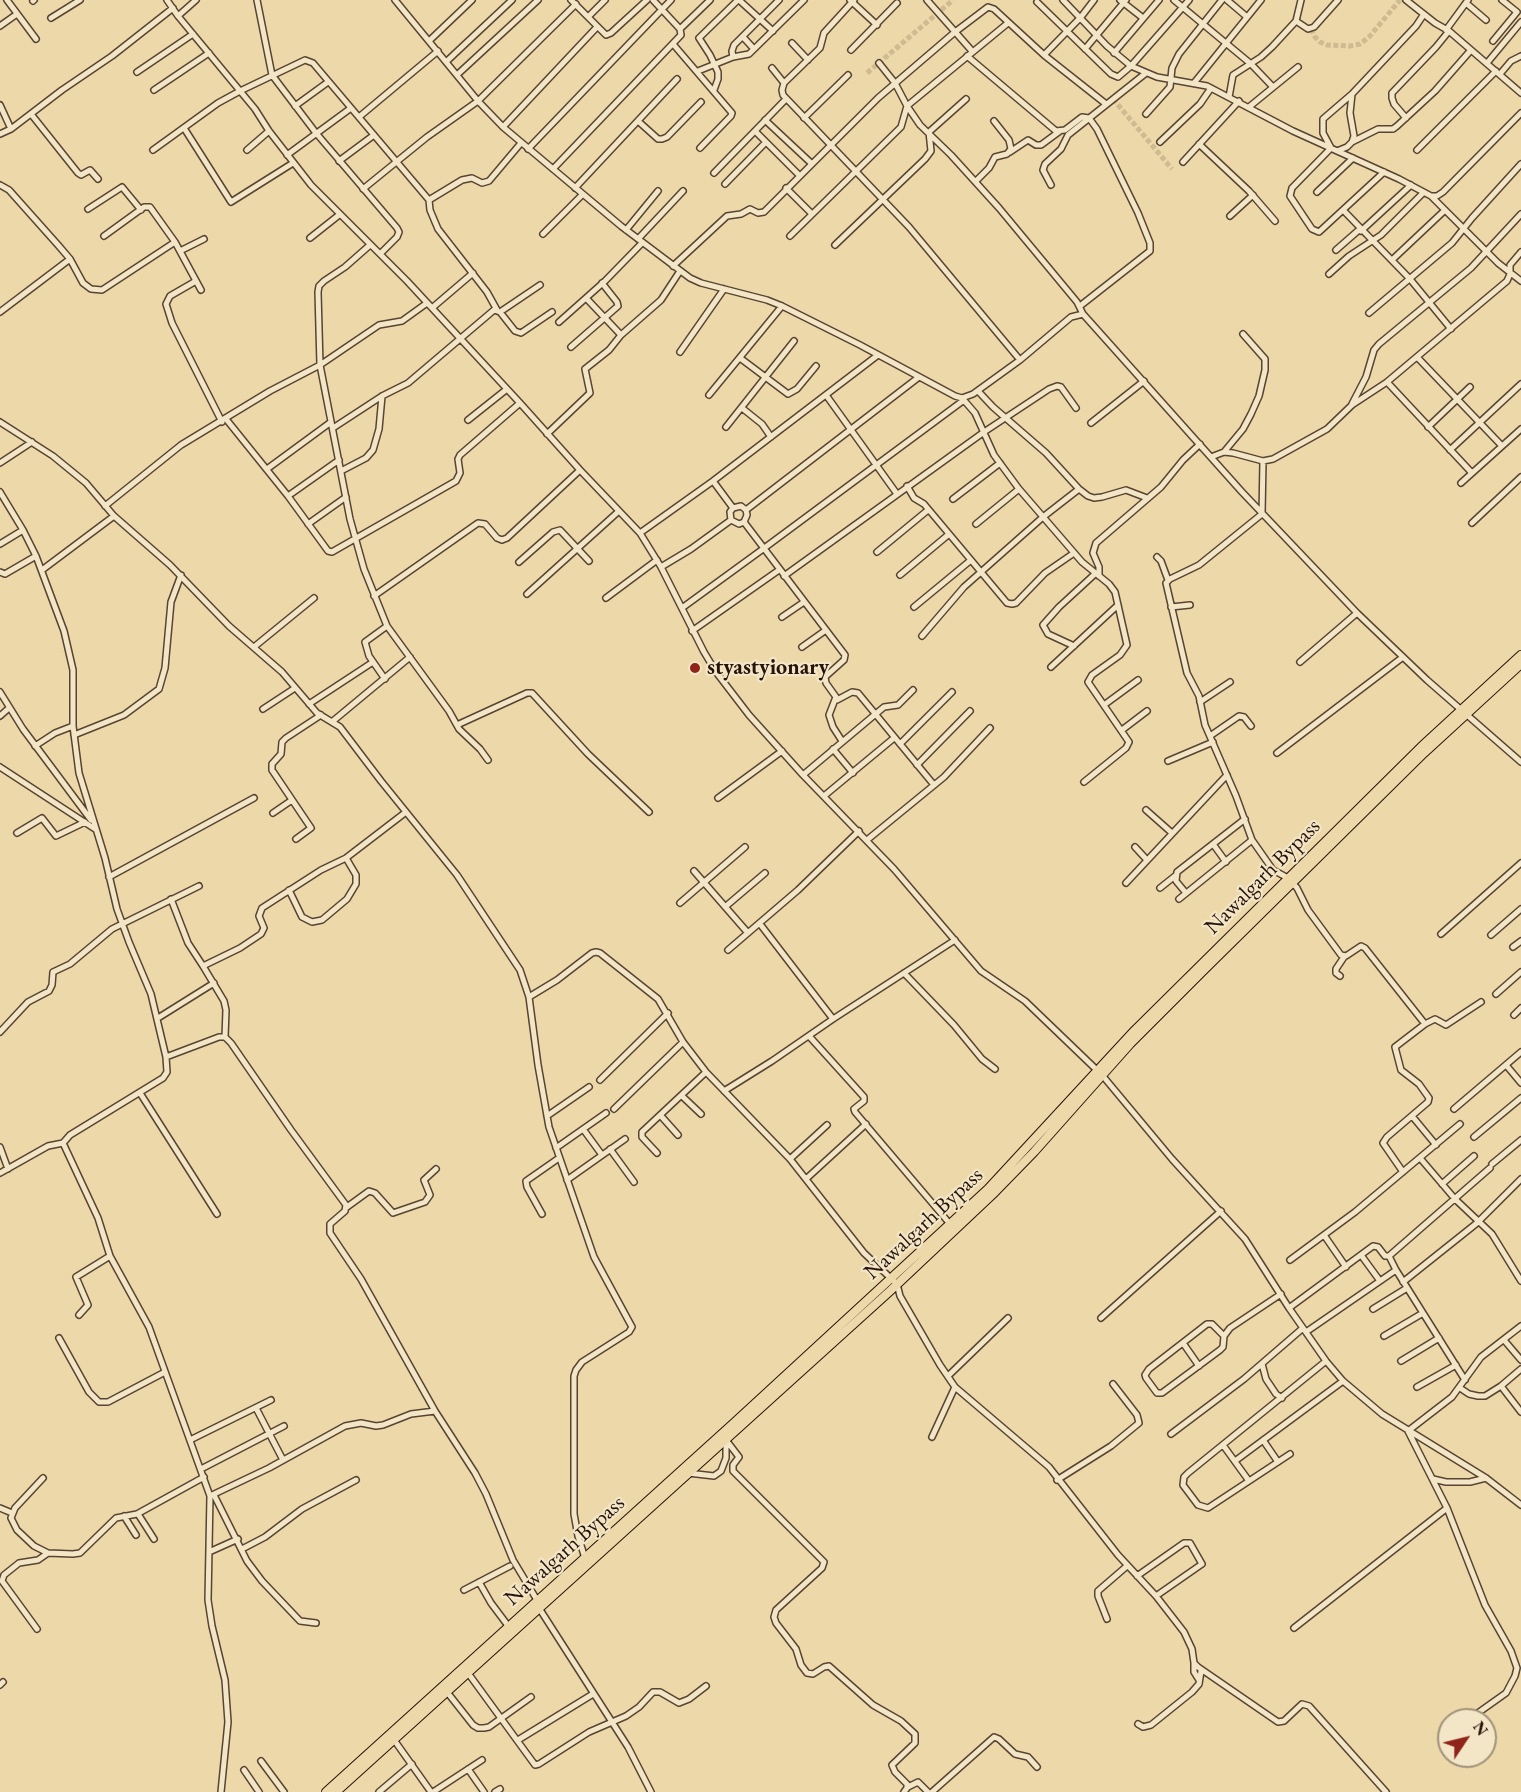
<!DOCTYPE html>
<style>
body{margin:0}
#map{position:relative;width:1521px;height:1792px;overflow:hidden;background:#edd8a9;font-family:"EB Garamond",serif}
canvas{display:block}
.north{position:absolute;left:1437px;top:1708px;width:60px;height:60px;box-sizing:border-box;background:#f3e6c7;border:2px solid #a1927b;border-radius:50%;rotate:55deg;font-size:16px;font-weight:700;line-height:24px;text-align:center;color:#26130a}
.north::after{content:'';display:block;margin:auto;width:21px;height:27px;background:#8f2418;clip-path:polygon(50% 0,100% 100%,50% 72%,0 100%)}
</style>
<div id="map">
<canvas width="1521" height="1792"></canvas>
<div class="north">N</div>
</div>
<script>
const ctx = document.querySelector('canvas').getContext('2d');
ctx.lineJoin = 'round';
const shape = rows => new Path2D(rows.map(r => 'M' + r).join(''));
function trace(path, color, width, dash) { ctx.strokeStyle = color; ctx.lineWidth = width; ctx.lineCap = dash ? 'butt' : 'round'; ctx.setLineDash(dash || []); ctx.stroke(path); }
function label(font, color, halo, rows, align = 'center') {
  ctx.font = font + ' "EB Garamond",serif'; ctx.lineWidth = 4.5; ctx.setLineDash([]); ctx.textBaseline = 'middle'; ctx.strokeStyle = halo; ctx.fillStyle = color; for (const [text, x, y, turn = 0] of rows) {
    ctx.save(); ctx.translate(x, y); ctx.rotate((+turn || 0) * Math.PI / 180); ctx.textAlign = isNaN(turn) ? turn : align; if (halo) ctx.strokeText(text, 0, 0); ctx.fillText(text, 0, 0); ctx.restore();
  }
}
const streetTunnel = shape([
 [1311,29,1315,37,1320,42,1327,45,1350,46,1360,44,1369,37,1400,0],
 [867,73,953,0],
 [1113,99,1172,169]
]);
const street = shape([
 [7,0,36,39],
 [167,0,178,16,255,109,269,131,311,185,407,281,520,403,580,470,640,533,661,567,704,652,716,672,749,715,803,775,894,869,981,971,1025,1001,1102,1075,1172,1159,1245,1239,1289,1308,1326,1361,1343,1381,1382,1414,1486,1478,1521,1505],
 [257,0,272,75,316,133,397,228,399,232,397,237,380,254],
 [395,0,478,101,503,127,621,226,690,278,701,283,767,300,782,306,860,345,955,396,962,398,973,394,1020,360,1071,317,1083,314,1242,492,1357,613,1427,680,1521,762],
 [571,0,606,35,611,33,647,0],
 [739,0,773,31],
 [850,0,877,25],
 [854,0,824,33,820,48,784,83,782,90,783,95,909,227,1020,360],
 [927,0,972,51],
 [1063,0,1107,46,1131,66,1157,77,1207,86,1293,131,1399,179,1431,196,1437,196,1443,192,1521,113],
 [1120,0,1143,18],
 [1174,0,1251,64,1273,87],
 [1227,0,1247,17],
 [1406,0,1435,23,1449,31,1521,93],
 [33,1,34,0],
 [1037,2,1111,74,1118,77,1131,66,1189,0],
 [1466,3,1486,20],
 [178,16,196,0],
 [588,17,605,0],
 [51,18,80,0],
 [1296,21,1308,29,1314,27,1338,0],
 [0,26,17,14],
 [680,29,710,0],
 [1446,30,1468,0],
 [743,37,754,49],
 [429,41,472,0],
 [1493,41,1517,12,1502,0],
 [792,43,808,60],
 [673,44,732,113,731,116,700,148],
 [1085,49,1126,0],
 [851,50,897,3],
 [1114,53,1159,0],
 [1044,55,1081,17,1094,0],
 [967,56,1056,131,1065,130,1082,117,1089,118,1097,129,1138,213,1150,243,1150,251,1080,306],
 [733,57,732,51,734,45,779,0],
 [447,61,512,0],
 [879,63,895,83,907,106,920,125,951,155,999,208,1077,302,1083,314],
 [1487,63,1521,22],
 [772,68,784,83],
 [698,71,733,57,749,54,804,0],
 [137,72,193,34],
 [458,74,538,0],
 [1500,74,1511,61,1521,56],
 [1194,83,1261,0],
 [154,90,209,53],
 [714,90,718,79,718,72,710,55,699,38,738,0],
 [1352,94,1323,119,1323,133,1331,148,1292,188,1290,196,1312,229,1319,232,1384,172],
 [1229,97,1233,75,1261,57,1272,47,1296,21,1301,0],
 [0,105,11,129],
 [295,106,328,82],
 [1249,107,1298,67],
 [31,114,78,173,81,175,90,170,98,179],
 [1146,114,1170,87,1172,68,1179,54,1222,0],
 [359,117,438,51],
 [804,118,848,75],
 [1406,118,1394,104,1392,98,1392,93,1436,47,1449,31],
 [765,120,811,163],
 [638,121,658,139,662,139,667,137,701,102],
 [503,127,597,27],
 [184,128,231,202,293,163],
 [755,131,799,175],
 [0,134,11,129,62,90,112,56,173,8],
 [1160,142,1200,104,1211,88],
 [1352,142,1378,129,1393,129,1397,126,1435,91,1471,50],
 [1199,144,1249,191,1275,221],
 [528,149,671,0],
 [153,150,218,103,240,91,305,60,313,63,429,200,462,180,472,178,482,183,489,181,521,143],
 [247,150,269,131],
 [1417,150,1496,71],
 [1337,151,1347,147,1352,142,1354,136,1350,113,1352,94,1416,26,1424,14],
 [1010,152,1028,140,1036,145,1041,145,1060,131],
 [287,155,351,108],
 [339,161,374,135],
 [1183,162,1239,101],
 [553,169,681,35,680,29,653,0],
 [714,173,786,99],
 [976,181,989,168,995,157,1007,154,1011,149,1009,140,994,121],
 [725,184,766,142],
 [0,185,9,190,58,245,70,259,83,283,91,289,102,290,175,242],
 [1051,185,1043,170,1045,164,1061,149,1068,135,1146,73],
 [575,188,677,79],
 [786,188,812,214],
 [363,189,427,137,478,101,576,4],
 [1317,192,1353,158],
 [1431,196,1498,263,1521,281],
 [429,200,430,210,438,229,487,292,497,310],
 [88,209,122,187,141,210],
 [1343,210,1410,279,1451,329],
 [1230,216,1253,195],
 [626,230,658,191],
 [1361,231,1411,185],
 [543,234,582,195],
 [104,236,144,207,150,207,175,242,201,290],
 [790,236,901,127,907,106,1008,23],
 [310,238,339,215],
 [638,239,683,191],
 [370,245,345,267,324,281,319,286,318,292,320,365,350,519,364,569,387,626,449,711,459,729,480,749,488,760],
 [835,245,925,159,931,151,929,132,966,99],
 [1336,250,1360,229],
 [180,251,204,239],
 [1392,260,1444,211],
 [673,266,727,216,741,214,750,209,758,213,764,212,878,98,955,32,988,7,994,9,1044,55,1106,104],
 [1329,274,1349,256,1381,235,1423,193],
 [196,281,170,296,166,304,172,323,222,422],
 [586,298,621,335],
 [432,308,473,273],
 [0,312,70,259],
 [500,312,540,285],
 [1369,313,1452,243,1472,218,1521,164],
 [559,322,605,281,642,243],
 [571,347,618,306,617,302,602,283],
 [680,352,724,289],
 [1417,357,1502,446],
 [740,358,788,394,797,389,816,366],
 [1387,382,1472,473],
 [978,391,993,407,1046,453,1079,489,1088,496,1094,498,1102,497,1126,490,1147,498],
 [709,395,782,306],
 [826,395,897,494],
 [962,398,975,413,994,455,1019,489,1082,562,1109,584,1115,592,1127,645,1120,655,1092,675,1088,682,1129,742,1126,748,1084,782],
 [1352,404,1366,377,1374,350,1379,344,1471,268,1521,214],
 [742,408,762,424,771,437],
 [226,419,288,496,328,551,332,552,456,481,460,473,458,459,460,455,520,403],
 [468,420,507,389],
 [0,422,53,456,86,483,114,516,170,565,229,626,282,672,317,713,340,727,381,781,457,875,520,970,529,997,538,1065,549,1127,594,1257,632,1327,629,1332,582,1362,576,1370,574,1376,574,1514,578,1536,585,1558],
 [1091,423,1144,381],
 [726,427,794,341],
 [1428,427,1470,387],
 [333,428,382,396,408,383,494,310,500,312,515,331,521,333,552,312],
 [547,434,590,393,585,369,609,350,621,335,661,300,680,271],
 [1450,450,1521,384],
 [1224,452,1243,429,1251,414,1259,396,1265,370,1265,359,1243,334],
 [1211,457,1224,452,1233,453,1263,461,1273,459,1327,429,1352,405,1387,382,1507,281,1510,274,1510,265,1521,252],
 [1263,461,1262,514,1199,565,1170,579,1166,583,1187,673,1199,696,1205,725,1236,796,1252,840,1273,870,1288,878,1297,888,1308,910,1341,955,1346,956,1361,946,1365,948,1425,1024,1435,1019,1446,1025,1481,1002],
 [0,463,32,442],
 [267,469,331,422],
 [341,471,366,458,373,450,379,429,382,396],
 [713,481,733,508],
 [1461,483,1521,429],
 [907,486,914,498,924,504,1007,603,1012,604,1016,603,1045,573,1074,553],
 [0,492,23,530,36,556,64,631,73,670,73,726,79,773,105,858,117,909,129,942,151,994,166,1057,167,1072,163,1078,70,1135,63,1143,98,1218,110,1256,149,1327,210,1496,208,1600,212,1626,225,1680,228,1722,221,1792],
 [288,496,339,460],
 [953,499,1000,463],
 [105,506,181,445,270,391,320,365,379,325,402,321,427,303],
 [733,508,730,512,731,520,739,524,744,522],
 [733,508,741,506,746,510,747,515,744,522],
 [746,510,919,377],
 [744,522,845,655,844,660,825,677,826,683,836,697,829,715,833,727,842,741],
 [1472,523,1521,477],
 [308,524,346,497],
 [976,524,1019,489],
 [640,533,713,481,878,355],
 [0,544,23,530],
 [877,552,928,510],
 [1157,557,1161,561,1168,580],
 [519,562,553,532,560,530,589,561],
 [661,567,691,549,731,520],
 [42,570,114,516],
 [0,572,5,574,36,556],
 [900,575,948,535],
 [784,576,984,432,1049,389,1057,386,1061,387,1076,408],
 [1099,576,1099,567,1093,553,1096,543,1161,487,1183,460,1200,444],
 [527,594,619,511],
 [374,596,478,523,485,524,497,538,502,540,507,538,580,470],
 [606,598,657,560],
 [914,607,971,560],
 [1171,607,1190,605],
 [682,608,763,549,964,400],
 [782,617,804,602],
 [692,631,779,570],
 [922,636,964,587,1043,517,1079,489],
 [1074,646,1048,634,1043,625,1059,607,1096,573],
 [254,647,314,598],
 [802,647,826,630],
 [1300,662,1357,613],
 [1051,667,1118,605],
 [385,679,369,656,365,642,387,626],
 [0,692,23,729,91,820],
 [837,700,852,692,858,693,934,785],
 [1200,702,1230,682],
 [309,704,373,662],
 [1104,705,1138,680],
 [263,709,295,688],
 [0,716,9,708],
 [333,721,410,657],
 [457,725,527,693,532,693,588,754,649,812],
 [1122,730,1147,711],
 [74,735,124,715,159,689,165,668,171,602,181,575],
 [1210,736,1239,716,1244,717,1251,726],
 [900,744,952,692],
 [35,746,55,733,73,726],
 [833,749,853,773],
 [1277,753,1403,657],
 [1168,761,1213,742],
 [917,765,970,711],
 [0,767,95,829],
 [803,775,884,707,898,705,913,690],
 [824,796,894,738],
 [718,798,782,751],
 [1146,810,1172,833],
 [273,813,292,800],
 [17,833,42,818,56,836,85,822],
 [296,839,311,828,272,770,272,764,281,754,282,742,286,738,321,715],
 [867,840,944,777,990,728],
 [1213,844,1226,862],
 [1135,847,1147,860],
 [694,871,748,933],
 [109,877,254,798],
 [1126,883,1227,775],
 [1160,888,1175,876],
 [289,890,302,917,312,922,322,920,347,899,356,884,356,875,346,858],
 [1186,893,1176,881,1177,872,1245,819],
 [171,899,188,943,203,966,240,948,261,934,264,928,259,916,262,908,321,870,346,858,406,812],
 [1179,899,1252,840],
 [680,903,745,847],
 [725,907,765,873],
 [760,924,833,1019],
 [1441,934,1521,863],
 [1491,935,1521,909],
 [1513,947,1521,941],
 [728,950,798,890,859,831],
 [203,966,224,1001,226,1010,225,1037,231,1043,291,1130,346,1205,345,1211,330,1224,330,1233,361,1279,435,1411,475,1473,486,1494,513,1560,537,1600],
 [904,973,954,1025,982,1059,995,1069],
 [1340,976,1336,973,1336,969,1344,957],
 [1496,994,1521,972],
 [529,997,557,980,592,953,596,952,600,953,658,999,683,1042,706,1072,790,1159,864,1253,897,1284,900,1296,940,1365,955,1387,1049,1467,1118,1555,1156,1596,1184,1632,1192,1649,1194,1663,1198,1667,1278,1722,1284,1721,1302,1704,1309,1706,1386,1792],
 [1514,1015,1521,1008],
 [158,1018,214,983],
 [0,1032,28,1002,49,991,52,985,53,972,70,964,112,929,199,886],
 [809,1036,864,1097,864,1101,854,1109,855,1112,950,1224],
 [166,1057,219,1037,225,1037],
 [1506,1065,1521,1083],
 [600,1080,668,1013],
 [724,1091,772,1061,833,1019,955,940],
 [140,1093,217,1214],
 [682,1096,701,1114],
 [614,1109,683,1042],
 [1454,1109,1521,1052],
 [547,1116,589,1087],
 [661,1116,678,1135],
 [1412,1116,1436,1145],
 [583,1129,602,1155],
 [1474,1137,1521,1098],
 [0,1147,8,1169],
 [556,1148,606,1113],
 [610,1149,634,1182],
 [657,1153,642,1137,642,1132,706,1072],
 [1420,1158,1455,1199,1492,1234,1521,1281],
 [790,1159,827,1125],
 [1492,1164,1521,1140],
 [1403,1172,1383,1143,1387,1137,1428,1102,1429,1098,1419,1084,1401,1070,1395,1047,1425,1024],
 [0,1173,48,1146,63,1143],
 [806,1179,866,1124],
 [567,1180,625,1139],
 [1442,1184,1474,1156],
 [347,1207,369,1191,375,1193,393,1213,425,1202,430,1195,424,1180,436,1169],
 [542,1214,527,1187,526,1181,559,1158],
 [1324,1235,1346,1267],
 [1361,1255,1380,1281],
 [1290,1260,1355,1212,1460,1124],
 [1403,1282,1477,1223,1521,1179],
 [1289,1308,1373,1246,1378,1247,1385,1256,1389,1256],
 [1373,1309,1407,1288],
 [79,1315,88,1305,76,1277,110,1256],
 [1101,1318,1221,1211],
 [1306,1332,1396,1270],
 [1224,1336,1212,1324,1207,1324,1149,1369,1145,1375,1146,1378,1157,1393,1162,1393,1220,1350,1223,1347,1224,1336,1230,1328,1281,1294],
 [1384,1336,1423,1313],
 [59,1338,89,1392,99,1402,108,1402,165,1372],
 [1504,1340,1521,1360],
 [1183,1343,1199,1366],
 [1401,1361,1439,1338],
 [1262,1364,1266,1379,1276,1394,1282,1398],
 [948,1376,1008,1318],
 [1465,1380,1396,1270,1389,1256,1490,1168],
 [1501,1386,1521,1412],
 [1417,1387,1456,1365],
 [1460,1388,1469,1394,1478,1396,1485,1396,1501,1386,1521,1369],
 [256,1408,283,1460],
 [1171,1434,1244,1379,1303,1328],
 [932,1437,955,1387],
 [190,1440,271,1400],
 [726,1440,739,1457,733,1465,733,1471,824,1562,822,1568,776,1610,774,1617,776,1623,796,1649,801,1665,807,1673,813,1674,824,1667,829,1666,873,1705,901,1721,915,1734,915,1743,892,1765,895,1772,907,1784,907,1788,904,1792],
 [1263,1440,1278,1462],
 [1223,1445,1249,1481],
 [1290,1454,1208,1508,1198,1505,1183,1485,1184,1477,1188,1473,1326,1361],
 [1235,1461,1343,1381],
 [201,1469,284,1426],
 [688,1473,714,1476,721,1471,726,1458,726,1440],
 [43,1478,15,1508,11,1518,17,1530,34,1546,48,1553],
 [1433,1479,1446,1482,1470,1482,1486,1478],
 [1057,1480,1111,1446,1139,1423,1137,1415,1113,1384],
 [214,1495,247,1561,262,1581,300,1621,316,1623],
 [210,1496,269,1468,345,1426,361,1423,376,1426,383,1425,411,1414,435,1411],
 [0,1508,12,1513],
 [138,1514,154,1539],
 [124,1516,136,1535],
 [242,1549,265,1537,302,1509,356,1480],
 [209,1552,238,1539],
 [1137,1576,1184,1543,1190,1543,1202,1564,1156,1596],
 [479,1582,491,1603,509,1627],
 [464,1590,510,1566],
 [539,1608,628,1747,651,1792],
 [1107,1619,1098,1596,1098,1591,1127,1566],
 [1294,1628,1447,1508],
 [37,1629,2,1581,4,1575,19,1563,38,1560,48,1553,73,1554,80,1553,116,1518,137,1514,204,1477],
 [1194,1663,1194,1672,1199,1680],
 [468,1673,535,1765,539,1764,589,1732,626,1716,639,1707,653,1692,660,1692,679,1703,689,1699,706,1686],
 [0,1685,3,1682],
 [447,1692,473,1725,478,1728,484,1728,489,1727,531,1697],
 [1468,1720,1506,1693,1515,1676,1517,1668,1511,1651,1485,1605,1447,1508,1408,1431,1452,1397,1481,1357,1521,1326],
 [1138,1724,1143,1727,1151,1725,1192,1692,1199,1684,1201,1671],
 [392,1737,431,1792],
 [518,1740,593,1694],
 [261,1761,284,1792],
 [468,1769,484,1792],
 [244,1770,259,1792],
 [908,1787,918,1782,928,1792],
 [379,1792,412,1764],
 [433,1792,482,1760],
 [495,1792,500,1789],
 [932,1792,994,1737,999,1739,1015,1754,1028,1757,1037,1767]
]);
const primary = shape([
 [326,1792,735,1422,988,1189,1135,1030,1421,747,1521,655],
 [336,1792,890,1291,995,1192,1034,1152,1130,1044,1205,969,1424,753,1521,664]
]);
const markers = [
 [695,668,6,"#8f2418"]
];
const poiNames = [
 ["styastyionary",707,668]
];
const streetNames = [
 ["Nawalgarh Bypass",1263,877,-45],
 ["Nawalgarh Bypass",924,1224,-43],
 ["Nawalgarh Bypass",565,1551,-42]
];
trace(streetTunnel, '#cfba91', 5, [5, 2.5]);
trace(street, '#584432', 8);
trace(primary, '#26130a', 10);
trace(street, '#f3e6c7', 5);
trace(primary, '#edd8a9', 8);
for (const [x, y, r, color] of markers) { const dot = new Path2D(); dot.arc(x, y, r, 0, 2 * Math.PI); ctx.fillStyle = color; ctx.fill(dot); trace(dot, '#f3e6c7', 2); }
label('bold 22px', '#26130a', '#f3e6c7', poiNames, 'left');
label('22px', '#26130a', '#f3e6c7', streetNames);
</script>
